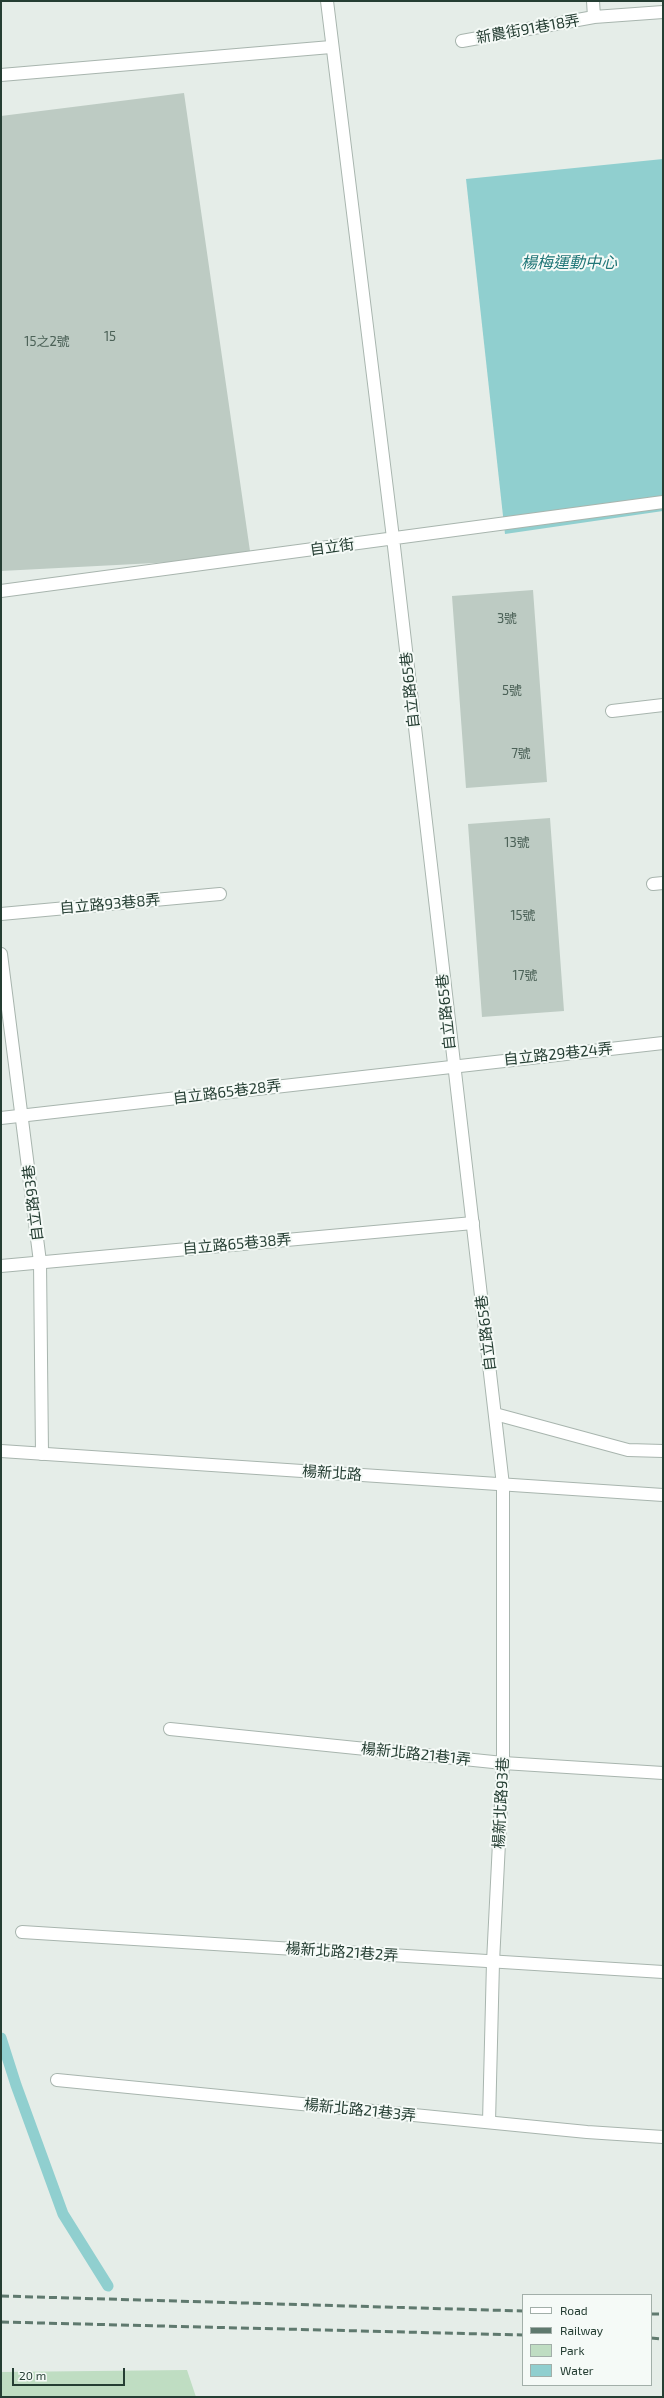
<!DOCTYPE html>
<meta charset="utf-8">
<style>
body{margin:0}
#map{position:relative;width:664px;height:2398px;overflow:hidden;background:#e5ede8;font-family:"Exo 2",sans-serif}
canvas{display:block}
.frame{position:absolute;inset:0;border:2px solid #253e33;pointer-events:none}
.legend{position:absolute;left:522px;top:2294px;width:130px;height:92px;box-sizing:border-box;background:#f5faf7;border:1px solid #a2afa9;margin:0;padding:5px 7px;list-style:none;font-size:12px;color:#253e33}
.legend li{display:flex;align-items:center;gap:8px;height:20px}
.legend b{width:20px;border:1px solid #a2afa9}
.scale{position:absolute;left:12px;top:2368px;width:113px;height:18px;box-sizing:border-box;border:2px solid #253e33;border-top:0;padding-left:5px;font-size:12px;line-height:14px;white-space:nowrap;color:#253e33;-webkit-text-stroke:3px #f5faf7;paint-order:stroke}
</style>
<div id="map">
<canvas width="664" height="2398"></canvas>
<div class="frame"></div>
<ul class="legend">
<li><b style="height:5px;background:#fff"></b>Road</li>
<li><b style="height:5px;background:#5f796e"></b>Railway</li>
<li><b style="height:11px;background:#bfddc2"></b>Park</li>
<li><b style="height:11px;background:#90cfcf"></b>Water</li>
</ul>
<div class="scale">20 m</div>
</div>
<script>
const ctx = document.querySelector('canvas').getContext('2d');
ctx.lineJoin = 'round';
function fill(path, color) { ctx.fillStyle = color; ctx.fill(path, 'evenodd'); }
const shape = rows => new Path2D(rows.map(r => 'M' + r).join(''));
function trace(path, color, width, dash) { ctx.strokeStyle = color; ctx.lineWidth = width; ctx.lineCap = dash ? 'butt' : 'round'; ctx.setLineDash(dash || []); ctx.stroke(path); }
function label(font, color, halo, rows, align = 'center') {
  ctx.font = font + ' "Exo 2","Noto Sans TC",sans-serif'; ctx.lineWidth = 4; ctx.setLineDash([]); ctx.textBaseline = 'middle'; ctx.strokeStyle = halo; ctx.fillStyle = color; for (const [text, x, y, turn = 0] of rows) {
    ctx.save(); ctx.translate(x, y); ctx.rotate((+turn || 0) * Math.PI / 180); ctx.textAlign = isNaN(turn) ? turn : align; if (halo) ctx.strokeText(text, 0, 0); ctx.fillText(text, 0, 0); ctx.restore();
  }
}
const green = shape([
 [187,2370,196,2397,1,2397,1,2372]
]);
const water = shape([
 [663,159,663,511,505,534,466,179]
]);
const stream = shape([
 [1,2038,16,2085,63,2214,108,2286]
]);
const building = shape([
 [184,93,251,558,1,571,1,116],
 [533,590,547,782,466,788,452,596],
 [550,818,564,1011,482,1017,468,824]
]);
const service = shape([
 [593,1,594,17],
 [462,41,594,17,663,12],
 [1,75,331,47],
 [612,711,663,705],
 [653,884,663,883],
 [1,914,220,894],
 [1,1118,663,1043],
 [1,1266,473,1223],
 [170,1729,503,1763,663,1773],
 [22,1932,663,1972],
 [57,2080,587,2132,663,2137]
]);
const minor = shape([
 [327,1,393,538,503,1485,503,1763,493,1962,489,2122],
 [1,591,663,502],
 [1,954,40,1262,42,1454],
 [495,1414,628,1450,663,1451]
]);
const tertiary = shape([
 [1,1451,663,1495]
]);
const rail = shape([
 [1,2296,523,2311],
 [651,2314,663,2314],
 [1,2322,523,2335],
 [651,2338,663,2339]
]);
const numberNames = [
 ["15",110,337],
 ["15之2號",47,342],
 ["3號",507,619],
 ["5號",512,691],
 ["7號",521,754],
 ["13號",517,843],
 ["15號",523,916],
 ["17號",525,976]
];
const streetNames = [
 ["新農街91巷18弄",528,29,-10],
 ["自立街",332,547,-8],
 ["自立路65巷",410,690,-96],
 ["自立路93巷8弄",110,904,-5],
 ["自立路65巷",446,1012,-96],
 ["自立路29巷24弄",558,1054,-6],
 ["自立路65巷28弄",227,1092,-7],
 ["自立路93巷",33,1203,-97],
 ["自立路65巷38弄",237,1244,-5],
 ["自立路65巷",486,1333,-97],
 ["楊新北路",332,1473,4],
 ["楊新北路21巷1弄",416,1754,6],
 ["楊新北路93巷",501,1803,-87],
 ["楊新北路21巷2弄",342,1952,4],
 ["楊新北路21巷3弄",360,2110,6]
];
const waterNames = [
 ["楊梅運動中心",569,263]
];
fill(green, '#bfddc2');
fill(water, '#90cfcf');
trace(stream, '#90cfcf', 11);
fill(building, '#bdcbc3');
trace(service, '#a8b5ae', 14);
trace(minor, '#a8b5ae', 14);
trace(tertiary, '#a8b5ae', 14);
trace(service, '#fff', 12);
trace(minor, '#fff', 12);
trace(tertiary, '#fff', 12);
trace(rail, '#5f796e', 3, [8, 4]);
label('13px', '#4b6157', null, numberNames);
label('15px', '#253e33', '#f5faf7', streetNames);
label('italic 16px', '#217778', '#f5faf7', waterNames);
</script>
